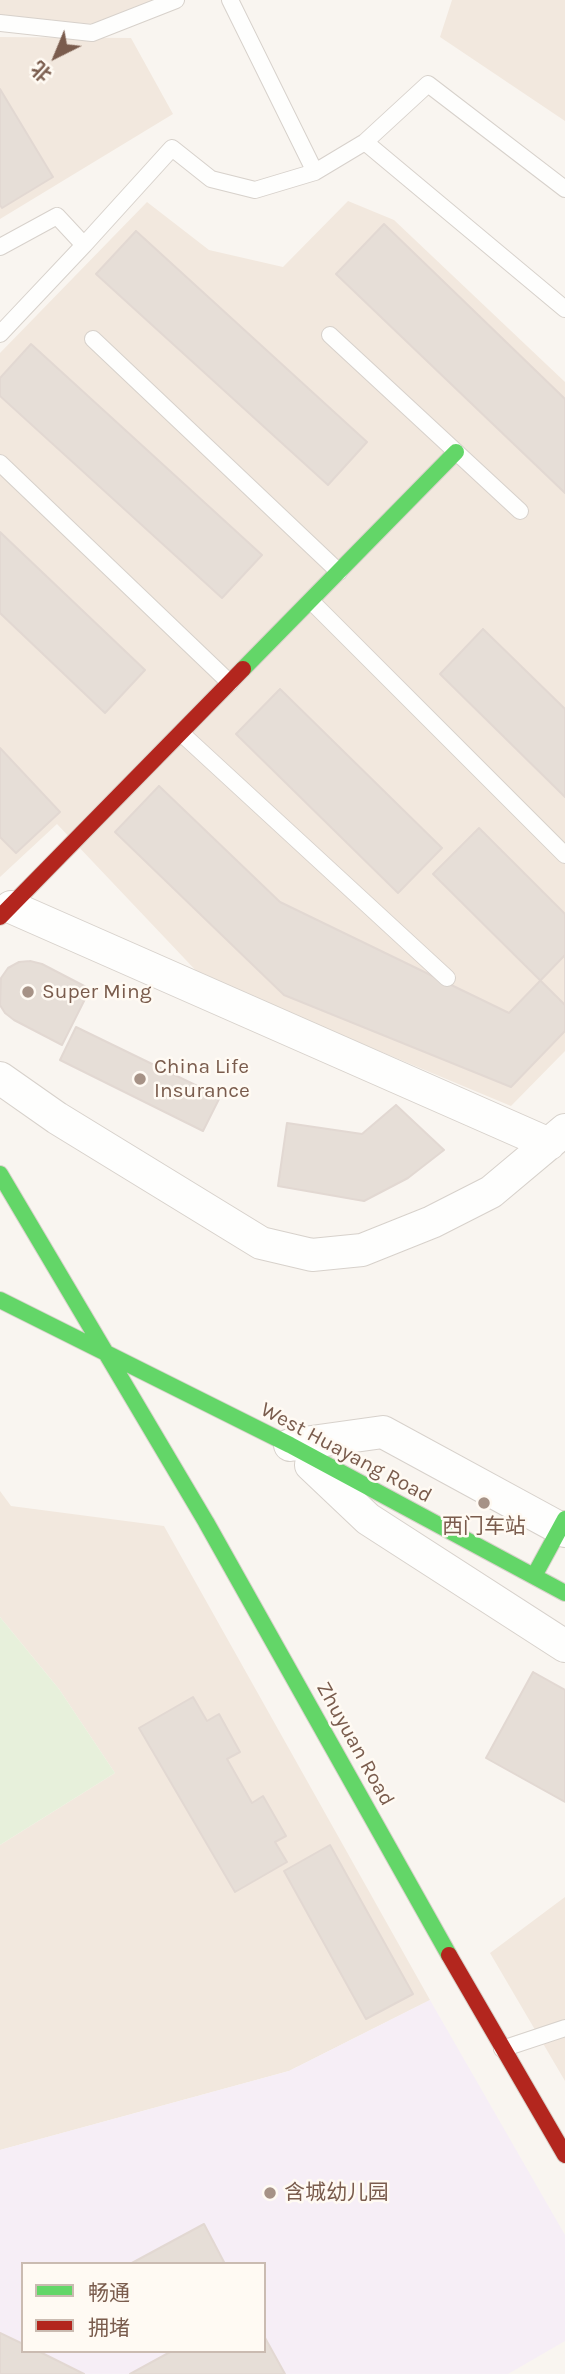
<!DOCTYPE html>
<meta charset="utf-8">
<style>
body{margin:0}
#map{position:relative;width:565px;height:2374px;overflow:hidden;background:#f9f5f0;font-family:Karla,"Noto Sans SC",sans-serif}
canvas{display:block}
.legend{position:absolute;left:21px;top:2262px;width:245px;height:91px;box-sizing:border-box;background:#fffaf3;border:2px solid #cabbb1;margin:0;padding:9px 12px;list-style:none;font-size:21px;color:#7a5c4d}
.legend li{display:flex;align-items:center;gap:14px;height:35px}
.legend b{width:35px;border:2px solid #cabbb1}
.north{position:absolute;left:21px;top:21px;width:70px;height:70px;-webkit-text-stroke:5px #fffaf3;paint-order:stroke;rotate:223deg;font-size:19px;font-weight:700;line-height:28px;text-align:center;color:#7a5c4d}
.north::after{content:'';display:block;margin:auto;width:24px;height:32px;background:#7a5c4d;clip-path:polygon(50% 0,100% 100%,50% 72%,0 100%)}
</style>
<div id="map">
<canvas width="565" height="2374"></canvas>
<ul class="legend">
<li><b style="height:9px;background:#63d668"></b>畅通</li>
<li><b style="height:9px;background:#b3261e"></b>拥堵</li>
</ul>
<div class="north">北</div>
</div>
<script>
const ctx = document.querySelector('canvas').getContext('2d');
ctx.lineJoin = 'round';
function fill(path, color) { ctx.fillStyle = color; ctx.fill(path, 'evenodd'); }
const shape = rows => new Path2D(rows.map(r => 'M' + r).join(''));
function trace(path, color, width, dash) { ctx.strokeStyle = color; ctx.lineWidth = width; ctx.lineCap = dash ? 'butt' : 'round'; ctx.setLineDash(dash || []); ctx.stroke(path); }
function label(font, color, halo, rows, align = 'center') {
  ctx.font = font + ' Karla,"Noto Sans SC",sans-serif'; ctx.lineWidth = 5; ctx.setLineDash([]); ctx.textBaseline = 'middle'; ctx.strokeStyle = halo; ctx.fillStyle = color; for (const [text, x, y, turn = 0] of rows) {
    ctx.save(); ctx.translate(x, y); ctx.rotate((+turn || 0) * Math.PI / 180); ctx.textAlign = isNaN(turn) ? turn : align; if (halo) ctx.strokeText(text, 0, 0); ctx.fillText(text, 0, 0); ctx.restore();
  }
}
const residential = shape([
 [0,0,153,0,96,24,0,23],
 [452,0,565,0,565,121,440,37],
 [0,37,131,38,173,114,0,219],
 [348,201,394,220,565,382,565,1051,511,1106,202,977,57,824,0,877,0,353,147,202,209,250,283,267],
 [0,1491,11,1506,164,1526,430,2000,289,2071,0,2150,0,1845,115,1773,59,1689,0,1617],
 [565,1897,565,2081,490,1953]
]);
const education = shape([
 [430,2000,565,2235,565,2341,508,2374,0,2374,0,2150,289,2071],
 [23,2264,264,2264,264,2351,23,2351]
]);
const green = shape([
 [0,1617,59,1689,115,1773,0,1845]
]);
const building = shape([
 [0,89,53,177,2,208,0,205,0,89],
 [384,224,565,399,565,493,336,274,384,224],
 [136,231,367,442,328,485,96,274,136,231],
 [31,344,262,555,222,598,0,396,0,378,31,344],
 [0,532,145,670,105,713,0,613,0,532],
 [483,629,565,709,565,797,440,674,483,629],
 [280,689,442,848,398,893,236,734,280,689],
 [0,748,60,812,16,853,0,837,0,748],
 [159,786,280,902,509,1013,565,955,565,1031,511,1087,284,995,115,832,159,786],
 [479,828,565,914,565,1005,433,874,479,828],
 [30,961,42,964,90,989,62,1045,14,1020,5,1013,0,1005,1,978,8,968,19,962,30,961],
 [76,1027,220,1097,203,1131,60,1060,76,1027],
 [396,1105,444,1150,408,1178,364,1201,278,1186,287,1123,362,1134,396,1105],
 [533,1672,565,1690,565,1802,486,1758,533,1672],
 [193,1697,207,1721,219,1714,240,1752,227,1759,252,1803,263,1796,286,1836,275,1842,287,1862,235,1892,139,1728,193,1697],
 [330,1845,413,1994,366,2019,284,1871,330,1845],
 [204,2224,225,2264,130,2264,204,2224],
 [0,2333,23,2344,23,2351,38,2351,84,2374,0,2374,0,2333],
 [264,2336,285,2374,130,2374,172,2351,264,2351,264,2336]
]);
const lane = shape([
 [230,0,315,172],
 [0,23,92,33,176,0],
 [365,142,565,309],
 [84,245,172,148,211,179,255,190,315,172,365,142,428,84,565,189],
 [0,247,57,216,84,245,0,334],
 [330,335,520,511],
 [93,339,339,572],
 [0,463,230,683],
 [311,601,565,855],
 [181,733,447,978],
 [502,2049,565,2028]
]);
const street = shape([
 [11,907,549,1144],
 [0,1078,57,1118,261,1243,312,1255,362,1250,432,1222,491,1192,565,1130],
 [290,1445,383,1432,565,1531],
 [311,1465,368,1519,565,1646]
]);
const fast = shape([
 [243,669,456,452],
 [0,1174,206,1522,449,1955],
 [0,1300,290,1445,565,1593],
 [534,1576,565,1519]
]);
const jam = shape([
 [0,917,243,669],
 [449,1955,565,2155]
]);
const markers = [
 [28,992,7,"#a69286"],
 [140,1079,7,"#a69286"],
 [484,1503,7,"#a69286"],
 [270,2193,7,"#a69286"]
];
const poiNames = [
 ["Super Ming",42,992],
 ["China Life",154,1067],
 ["Insurance",154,1091],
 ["西门车站",484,1527,"center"],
 ["含城幼儿园",284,2193]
];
const streetNames = [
 ["West Huayang Road",346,1453,28],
 ["Zhuyuan Road",355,1744,61]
];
fill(residential, '#f2e8de');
fill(education, '#f6eef6');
fill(green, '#e7f0db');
fill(building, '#e6ded7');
trace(building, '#e2d8d2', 2);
trace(lane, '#d7d1cb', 18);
trace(street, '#d7d1cb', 34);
trace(fast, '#d9d2cb', 18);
trace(jam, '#d9d2cb', 18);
trace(lane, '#fefefd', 16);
trace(street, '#fefefd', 32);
trace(fast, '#63d668', 16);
trace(jam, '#b3261e', 16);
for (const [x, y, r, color] of markers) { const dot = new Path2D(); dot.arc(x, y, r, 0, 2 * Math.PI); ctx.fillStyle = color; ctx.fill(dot); trace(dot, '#fffaf3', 2.5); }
label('21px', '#7a5c4d', '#fffaf3', poiNames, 'left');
label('21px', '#7a5c4d', '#fffaf3', streetNames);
</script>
